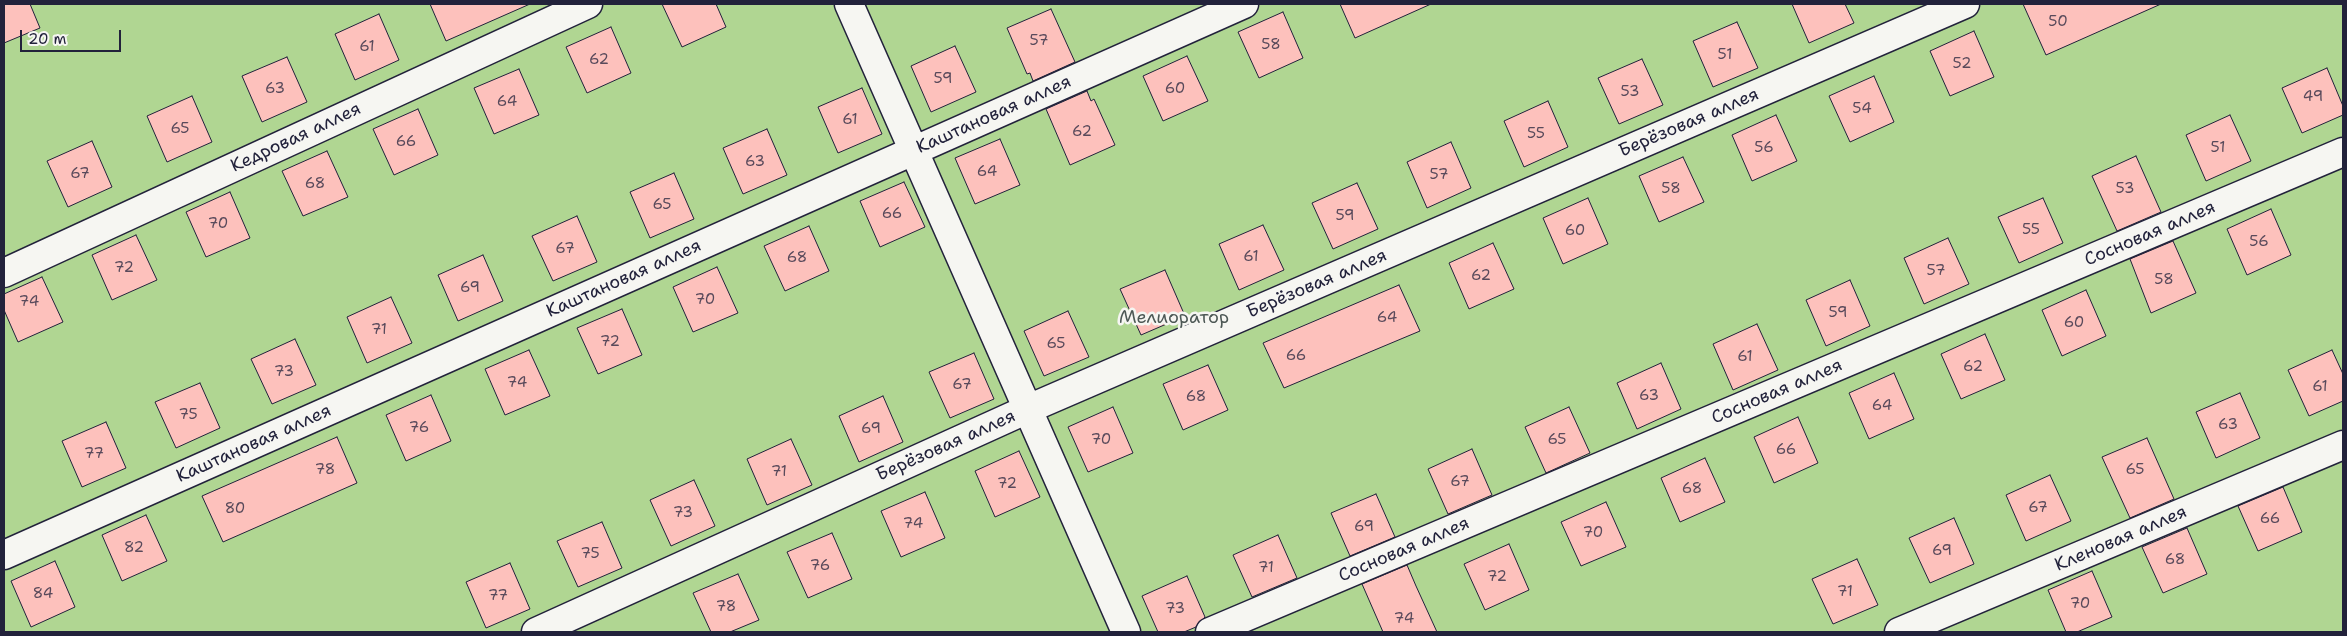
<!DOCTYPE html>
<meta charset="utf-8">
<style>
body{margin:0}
#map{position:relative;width:2347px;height:636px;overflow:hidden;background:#f6f6f2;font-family:"Shantell Sans",sans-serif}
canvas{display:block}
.frame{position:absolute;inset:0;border:5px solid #22223b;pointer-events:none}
.scale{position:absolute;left:20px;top:30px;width:101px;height:22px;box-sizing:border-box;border:2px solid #22223b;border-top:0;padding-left:6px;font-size:15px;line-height:18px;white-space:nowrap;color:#22223b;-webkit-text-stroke:4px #f6f6f2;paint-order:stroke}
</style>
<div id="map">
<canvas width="2347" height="636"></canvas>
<div class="frame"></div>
<div class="scale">20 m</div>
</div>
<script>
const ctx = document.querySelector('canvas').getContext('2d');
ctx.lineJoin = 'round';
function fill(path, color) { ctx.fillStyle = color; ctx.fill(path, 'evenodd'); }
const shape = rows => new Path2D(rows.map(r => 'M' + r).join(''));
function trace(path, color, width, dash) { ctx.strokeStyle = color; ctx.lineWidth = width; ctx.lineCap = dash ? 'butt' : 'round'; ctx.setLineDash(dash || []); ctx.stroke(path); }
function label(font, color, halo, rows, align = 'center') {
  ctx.font = font + ' "Shantell Sans",sans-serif'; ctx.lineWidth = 5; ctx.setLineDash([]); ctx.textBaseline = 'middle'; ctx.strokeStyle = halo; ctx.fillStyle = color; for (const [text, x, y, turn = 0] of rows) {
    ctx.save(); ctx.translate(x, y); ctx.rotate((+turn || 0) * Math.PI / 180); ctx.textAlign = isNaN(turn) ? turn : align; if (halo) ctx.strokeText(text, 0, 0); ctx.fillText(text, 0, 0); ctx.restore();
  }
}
const green = shape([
 [4,4,2343,4,2343,632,4,632]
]);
const building = shape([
 [4,4,30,4,40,28,4,43,4,4],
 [430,4,530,4,446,41,430,4],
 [662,4,716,4,726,27,682,47,662,4],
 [1340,4,1431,4,1355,38,1340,4],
 [1792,4,1845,4,1854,23,1809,43,1792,4],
 [2023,4,2161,4,2046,55,2023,4],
 [1051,9,1075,62,1033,81,1030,73,1027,74,1007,28,1051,9],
 [1283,12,1303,58,1259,78,1238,32,1283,12],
 [379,14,399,60,355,80,335,34,379,14],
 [1737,22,1758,68,1713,87,1693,41,1737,22],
 [611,27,631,73,587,93,566,47,611,27],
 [1974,31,1994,77,1950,96,1930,51,1974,31],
 [955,46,976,92,931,112,911,66,955,46],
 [1187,56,1208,101,1163,121,1143,76,1187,56],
 [287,57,307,102,262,122,242,76,287,57],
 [1642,59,1663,105,1619,124,1598,78,1642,59],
 [2327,68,2343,106,2343,115,2302,133,2282,88,2327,68],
 [519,69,539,115,494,134,474,88,519,69],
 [1874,76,1894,122,1850,142,1829,96,1874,76],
 [862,88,882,134,838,153,818,107,862,88],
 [1087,91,1091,101,1094,99,1115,145,1070,165,1046,109,1087,91],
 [192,96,212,142,167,162,147,116,192,96],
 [1548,101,1568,147,1524,167,1504,121,1548,101],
 [418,109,438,155,394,175,373,129,418,109],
 [1776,115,1797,161,1752,181,1732,135,1776,115],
 [2230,115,2251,161,2206,181,2186,135,2230,115],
 [767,129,787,175,743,194,723,148,767,129],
 [1000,139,1020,185,975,204,955,158,1000,139],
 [92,141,112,187,68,207,47,161,92,141],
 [1451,142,1471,188,1427,208,1407,162,1451,142],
 [327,151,348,197,303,216,282,171,327,151],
 [2136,156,2161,212,2117,231,2092,176,2136,156],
 [1683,157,1704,202,1659,222,1639,176,1683,157],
 [674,173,694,219,650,238,630,192,674,173],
 [904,182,925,227,880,247,860,201,904,182],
 [1357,183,1378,229,1333,249,1312,203,1357,183],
 [230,192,250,238,206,257,186,212,230,192],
 [1588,198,1608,244,1563,264,1543,218,1588,198],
 [2043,198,2063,243,2019,263,1998,217,2043,198],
 [2271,209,2291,255,2247,275,2227,229,2271,209],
 [577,216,597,262,553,281,532,236,577,216],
 [1263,225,1284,270,1239,290,1219,244,1263,225],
 [809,226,829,271,785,291,764,246,809,226],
 [136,235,157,280,112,300,92,255,136,235],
 [1948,238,1969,284,1924,304,1904,258,1948,238],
 [2173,241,2196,293,2151,313,2130,259,2173,241],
 [1493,243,1514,289,1469,309,1449,263,1493,243],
 [483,255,503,301,458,321,438,275,483,255],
 [717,267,738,313,693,332,673,287,717,267],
 [1165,270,1185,316,1141,335,1120,289,1165,270],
 [42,277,63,322,18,342,4,310,4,294,42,277],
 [1850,280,1870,326,1826,346,1806,300,1850,280],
 [1399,285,1420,331,1284,388,1263,343,1399,285],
 [2086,290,2106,336,2062,356,2042,310,2086,290],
 [391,297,412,343,367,363,347,317,391,297],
 [622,309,642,355,598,374,577,328,622,309],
 [1068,311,1089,357,1044,376,1024,331,1068,311],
 [1757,324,1778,370,1733,390,1713,344,1757,324],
 [1985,334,2005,380,1961,399,1941,354,1985,334],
 [295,339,316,385,272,404,251,359,295,339],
 [529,350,550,396,505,415,485,369,529,350],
 [2332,350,2343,374,2343,401,2309,416,2288,370,2332,350],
 [974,353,994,399,950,418,929,372,974,353],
 [1661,363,1681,409,1637,429,1617,383,1661,363],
 [1208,365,1228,410,1183,430,1163,384,1208,365],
 [1894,373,1914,419,1869,439,1849,393,1894,373],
 [200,383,220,428,176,448,155,402,200,383],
 [2240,393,2260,438,2216,458,2196,412,2240,393],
 [431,395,451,441,406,461,386,415,431,395],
 [883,396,903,442,859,462,839,416,883,396],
 [1113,407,1133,453,1088,472,1068,427,1113,407],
 [1569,407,1590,453,1546,473,1525,427,1569,407],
 [1798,417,1818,463,1774,483,1754,437,1798,417],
 [106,422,126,468,82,487,62,441,106,422],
 [337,437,357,483,223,542,202,496,337,437],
 [2147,438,2174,499,2130,518,2102,457,2147,438],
 [791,439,812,485,767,505,747,459,791,439],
 [1472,449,1492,495,1448,514,1428,469,1472,449],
 [1019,451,1040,497,995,517,975,471,1019,451],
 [1705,458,1725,502,1680,522,1661,478,1705,458],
 [2050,475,2071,521,2026,541,2006,495,2050,475],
 [694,480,715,526,671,546,650,500,694,480],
 [2283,487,2302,532,2258,551,2238,506,2283,487],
 [925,492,945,538,901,557,881,511,925,492],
 [1376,494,1395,537,1350,556,1331,513,1376,494],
 [1606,502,1626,547,1581,566,1561,522,1606,502],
 [146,515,167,561,122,581,102,535,146,515],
 [1954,518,1974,564,1930,583,1909,538,1954,518],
 [602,522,622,568,578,587,557,541,602,522],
 [2187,528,2207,574,2163,593,2142,547,2187,528],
 [832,533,852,579,808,598,787,552,832,533],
 [1278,535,1297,578,1252,597,1233,555,1278,535],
 [1509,544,1529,590,1485,610,1464,564,1509,544],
 [1857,559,1878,605,1833,624,1812,579,1857,559],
 [55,561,75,607,31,627,11,581,55,561],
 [510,563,530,609,486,628,466,582,510,563],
 [1407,565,1416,586,1437,632,1383,632,1362,584,1407,565],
 [2092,571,2112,617,2077,632,2066,632,2048,590,2092,571],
 [738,574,759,620,730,632,711,632,693,593,738,574],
 [1187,576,1205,617,1196,627,1184,632,1158,632,1142,596,1187,576]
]);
const street = shape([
 [849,4,1126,632],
 [4,273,588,4],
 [4,555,1244,4],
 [536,632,1028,409,1965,4],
 [1210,632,2343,152],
 [1899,632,2343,445]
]);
const numberNames = [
 ["50",2058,22],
 ["57",1039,41],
 ["58",1271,45],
 ["61",367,47],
 ["51",1725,55],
 ["62",599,60],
 ["52",1962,64],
 ["59",943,79],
 ["63",275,89],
 ["60",1175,89],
 ["53",1630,92],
 ["49",2313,97],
 ["64",507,102],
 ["54",1862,109],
 ["61",850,120],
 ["65",180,129],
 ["62",1082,132],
 ["55",1536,134],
 ["66",406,142],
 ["56",1764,148],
 ["51",2218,148],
 ["63",755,162],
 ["64",987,172],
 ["67",80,174],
 ["57",1439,175],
 ["68",315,184],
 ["58",1671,189],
 ["53",2125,189],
 ["65",662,205],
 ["66",892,214],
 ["59",1345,216],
 ["70",218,224],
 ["55",2031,230],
 ["60",1575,231],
 ["56",2259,242],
 ["67",565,249],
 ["61",1251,257],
 ["68",797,258],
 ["72",124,268],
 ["57",1936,271],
 ["62",1481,276],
 ["58",2164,280],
 ["69",470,288],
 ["70",705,300],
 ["74",29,302],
 ["59",1838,313],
 ["64",1387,318],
 ["60",2074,323],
 ["71",379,330],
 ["72",610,342],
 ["65",1056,344],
 ["66",1296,356],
 ["61",1745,357],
 ["62",1973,367],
 ["73",284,372],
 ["74",517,383],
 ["67",962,385],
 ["61",2320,387],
 ["63",1649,396],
 ["68",1196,397],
 ["64",1882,406],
 ["75",188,415],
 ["63",2228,425],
 ["76",419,428],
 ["69",871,429],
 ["70",1101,440],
 ["65",1557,440],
 ["66",1786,450],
 ["77",94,454],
 ["78",325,470],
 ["65",2135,470],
 ["71",779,472],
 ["67",1460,482],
 ["72",1007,484],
 ["68",1692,489],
 ["67",2038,508],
 ["80",235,509],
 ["73",683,513],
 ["66",2270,519],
 ["74",913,524],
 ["69",1364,527],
 ["70",1593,533],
 ["82",134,548],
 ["69",1942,551],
 ["75",590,554],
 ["68",2175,560],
 ["76",820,566],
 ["71",1266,568],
 ["72",1497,577],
 ["71",1845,592],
 ["84",43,594],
 ["77",498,596],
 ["70",2080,604],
 ["78",726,607],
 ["73",1175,609],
 ["74",1404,619]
];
const streetNames = [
 ["Каштановая аллея",994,115,-24],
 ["Берёзовая аллея",1689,123,-23],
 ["Кедровая аллея",296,138,-25],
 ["Сосновая аллея",2150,234,-23],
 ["Каштановая аллея",624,279,-24],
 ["Берёзовая аллея",1317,284,-23],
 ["Сосновая аллея",1777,392,-23],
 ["Каштановая аллея",254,444,-24],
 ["Берёзовая аллея",946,446,-24],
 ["Кленовая аллея",2121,539,-23],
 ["Сосновая аллея",1404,550,-23]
];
const parkNames = [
 ["Мелиоратор",1174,318]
];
fill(green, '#b0d692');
fill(building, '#fdc1bc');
trace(building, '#22223b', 1);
trace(street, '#22223b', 31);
trace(street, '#f6f6f2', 28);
label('15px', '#594a5b', null, numberNames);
label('18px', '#22223b', '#f6f6f2', streetNames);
label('18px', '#4d5855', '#f6f6f2', parkNames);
</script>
